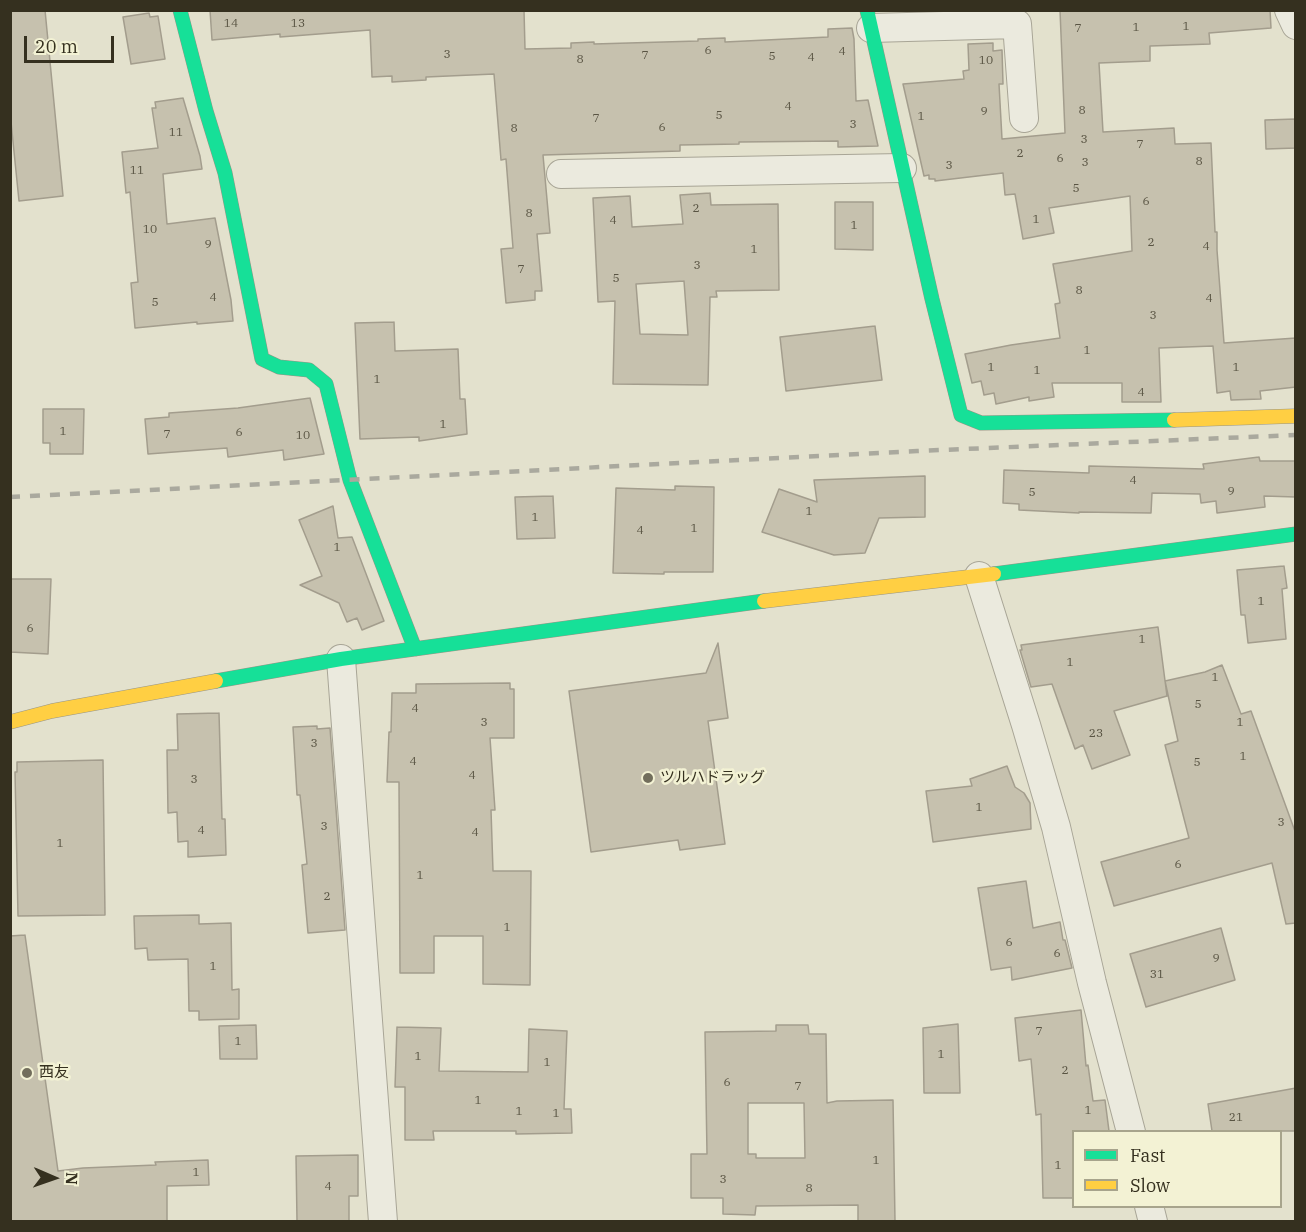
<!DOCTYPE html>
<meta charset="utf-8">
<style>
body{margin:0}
#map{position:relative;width:1306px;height:1232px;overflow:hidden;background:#e3e1cd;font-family:"IBM Plex Serif",serif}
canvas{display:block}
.frame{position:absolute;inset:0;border:12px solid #35301f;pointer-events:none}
.legend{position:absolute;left:1072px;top:1130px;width:210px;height:78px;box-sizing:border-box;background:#f3f2d4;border:2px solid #a7a48c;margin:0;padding:8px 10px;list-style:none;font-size:18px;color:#35301f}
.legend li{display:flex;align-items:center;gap:12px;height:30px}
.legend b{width:30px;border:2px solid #a7a48c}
.north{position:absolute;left:24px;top:1148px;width:60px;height:60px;-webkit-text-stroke:4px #f3f2d4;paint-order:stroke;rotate:92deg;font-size:16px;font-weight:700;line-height:24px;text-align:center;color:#35301f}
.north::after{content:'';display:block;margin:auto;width:21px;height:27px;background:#35301f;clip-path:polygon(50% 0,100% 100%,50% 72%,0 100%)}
.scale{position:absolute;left:24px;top:36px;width:90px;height:27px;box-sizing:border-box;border:3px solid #35301f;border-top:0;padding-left:8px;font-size:18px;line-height:21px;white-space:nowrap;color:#35301f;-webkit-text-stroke:4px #f3f2d4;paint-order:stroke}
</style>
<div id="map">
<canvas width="1306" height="1232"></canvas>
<div class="frame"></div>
<ul class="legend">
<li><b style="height:8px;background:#16e098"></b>Fast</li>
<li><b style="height:8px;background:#ffcf43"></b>Slow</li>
</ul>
<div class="north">N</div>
<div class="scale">20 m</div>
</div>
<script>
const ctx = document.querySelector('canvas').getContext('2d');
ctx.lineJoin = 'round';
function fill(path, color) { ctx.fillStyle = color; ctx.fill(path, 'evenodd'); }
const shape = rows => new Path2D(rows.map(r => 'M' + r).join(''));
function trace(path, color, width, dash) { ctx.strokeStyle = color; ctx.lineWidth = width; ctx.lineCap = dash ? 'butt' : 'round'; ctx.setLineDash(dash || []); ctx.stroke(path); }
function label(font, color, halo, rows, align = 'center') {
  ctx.font = font + ' "IBM Plex Serif","Noto Sans JP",serif'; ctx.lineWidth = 5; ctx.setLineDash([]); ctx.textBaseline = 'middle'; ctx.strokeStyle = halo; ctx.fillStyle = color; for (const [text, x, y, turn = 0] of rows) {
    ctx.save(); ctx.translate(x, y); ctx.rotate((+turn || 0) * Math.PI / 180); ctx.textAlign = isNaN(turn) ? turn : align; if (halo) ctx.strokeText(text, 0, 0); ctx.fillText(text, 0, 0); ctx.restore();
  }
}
const building = shape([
 [10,10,45,10,63,196,19,201,10,112,10,10],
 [210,10,524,10,525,49,571,48,571,43,594,42,594,44,698,41,698,39,725,38,725,42,828,37,828,29,852,28,854,39,856,101,868,100,878,146,838,147,838,141,739,142,739,144,680,145,680,151,543,155,550,233,537,234,542,291,535,291,535,300,506,303,501,249,513,248,506,159,501,160,494,74,426,77,426,80,392,82,392,76,372,77,370,30,280,37,280,34,212,40,210,10],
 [1060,10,1270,10,1271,28,1209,33,1210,44,1150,46,1150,61,1099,63,1103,132,1174,128,1175,144,1211,143,1215,232,1217,232,1217,250,1224,343,1296,338,1296,387,1260,391,1261,399,1231,400,1230,391,1217,393,1213,346,1159,348,1161,402,1122,402,1122,383,1052,383,1054,397,1029,401,1029,397,996,404,994,393,984,395,981,381,972,383,965,354,1011,345,1060,338,1055,304,1060,303,1053,264,1132,251,1130,196,1049,208,1054,233,1023,239,1015,194,1005,195,1003,173,935,181,935,179,929,179,929,175,924,176,903,84,964,79,963,71,969,70,968,44,993,43,993,51,1002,50,1003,84,999,84,1002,139,1065,133,1060,10],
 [149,13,150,17,158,16,165,59,131,64,123,17,149,13],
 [183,98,200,156,202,169,163,174,167,224,215,218,231,300,233,321,197,324,197,322,135,328,131,283,138,282,130,192,126,193,122,152,158,148,152,108,156,108,155,102,183,98],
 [1296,119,1296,148,1266,149,1265,120,1296,119],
 [710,193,711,205,778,204,779,290,716,291,717,297,710,297,708,385,613,384,615,301,598,302,593,198,630,196,632,227,683,224,680,195,710,193],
 [684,281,688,335,640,334,636,284,684,281],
 [835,202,873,202,873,250,835,249,835,202],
 [394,322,395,351,458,349,460,399,465,399,467,434,419,441,419,437,360,439,355,323,394,322],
 [875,326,882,380,786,391,780,337,875,326],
 [310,398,324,454,284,460,283,450,228,457,227,448,148,454,145,419,169,417,169,413,238,408,310,398],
 [43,409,84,409,83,454,50,454,50,443,43,443,43,409],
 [1259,457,1260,461,1296,461,1296,497,1264,496,1265,507,1217,513,1216,501,1201,503,1200,494,1152,493,1151,513,1079,512,1079,513,1019,510,1019,504,1003,503,1004,470,1089,473,1089,466,1204,469,1203,464,1259,457],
 [925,476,925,517,879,518,865,553,834,555,762,532,779,489,817,502,814,480,925,476],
 [675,486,714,487,713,572,664,572,664,574,613,573,616,488,675,490,675,486],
 [553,496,555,538,517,539,515,497,553,496],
 [333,506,338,538,352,537,384,621,362,630,357,618,347,622,339,603,300,585,322,576,299,520,333,506],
 [1284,566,1287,588,1282,589,1286,639,1248,643,1245,615,1241,615,1237,570,1284,566],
 [10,579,51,579,48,654,10,652,10,579],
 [1158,627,1167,696,1114,711,1130,755,1092,769,1083,745,1075,749,1052,684,1031,687,1020,650,1022,650,1021,645,1158,627],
 [718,643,728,718,708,721,725,844,680,850,678,840,591,852,569,691,706,673,718,643],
 [1222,665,1241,714,1251,711,1296,834,1296,923,1286,924,1272,863,1114,906,1101,862,1189,838,1165,745,1178,741,1165,681,1205,672,1222,665],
 [510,683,510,689,514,689,514,738,490,738,495,810,491,810,493,871,531,871,530,985,483,984,483,936,434,936,434,973,400,973,399,782,387,782,389,732,391,732,392,693,416,693,416,684,510,683],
 [219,713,222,819,225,819,226,855,188,857,188,841,178,842,177,812,168,813,167,750,178,750,177,714,219,713],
 [317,726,317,729,330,728,345,930,308,933,302,865,307,864,300,795,297,795,293,727,317,726],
 [103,760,105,915,18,916,15,772,17,772,17,762,103,760],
 [1007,766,1015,787,1024,793,1030,803,1031,829,933,842,926,791,972,786,970,779,1007,766],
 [1026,881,1033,928,1060,922,1063,940,1065,940,1072,968,1012,980,1011,967,991,970,978,888,1026,881],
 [199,915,199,924,231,923,232,990,239,989,239,1019,199,1020,199,1011,189,1011,188,959,148,960,147,948,135,949,134,916,199,915],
 [1221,928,1235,980,1146,1007,1130,954,1221,928],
 [25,935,58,1171,83,1168,156,1165,155,1162,208,1160,209,1185,167,1186,167,1221,10,1221,10,936,25,935],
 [1081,1010,1086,1066,1088,1065,1093,1101,1105,1100,1109,1131,1074,1131,1074,1198,1043,1198,1041,1114,1036,1115,1031,1059,1019,1061,1015,1018,1081,1010],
 [958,1024,960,1093,924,1093,923,1028,958,1024],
 [256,1025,257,1059,220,1059,219,1026,256,1025],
 [776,1025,808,1025,809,1034,826,1034,827,1103,837,1101,893,1100,895,1221,858,1221,858,1205,756,1206,755,1215,723,1214,723,1198,691,1198,691,1154,707,1154,705,1032,776,1031,776,1025],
 [748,1103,804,1103,805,1158,756,1158,756,1154,748,1154,748,1103],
 [397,1027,441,1028,439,1071,528,1072,529,1029,567,1031,564,1109,571,1109,572,1133,516,1134,516,1131,433,1131,434,1140,405,1140,405,1087,395,1087,397,1027],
 [1296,1088,1296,1131,1212,1131,1208,1104,1296,1088],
 [358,1155,358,1196,349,1196,349,1221,297,1221,296,1156,358,1155]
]);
const street = shape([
 [1289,10,1296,25],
 [871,28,1017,24,1024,118],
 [561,174,902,168],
 [979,576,1026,725,1056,827,1092,983,1131,1132],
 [341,659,383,1222],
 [1149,1206,1153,1222]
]);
const fast = shape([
 [180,10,206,111,225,173,262,359,279,367,309,370,326,384,350,480,415,649],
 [867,10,932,299,961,415,981,423,1174,420],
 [994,574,1296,534],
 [216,681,341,659,764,601]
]);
const slow = shape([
 [1174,420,1296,416],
 [764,601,994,574],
 [10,722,52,711,216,681]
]);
const rail = shape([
 [10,497,917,451,1296,435]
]);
const markers = [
 [648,778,6,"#726e5c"],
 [27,1073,6,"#726e5c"]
];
const numberNames = [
 ["14",231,24],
 ["13",298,24],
 ["1",1186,27],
 ["1",1136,28],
 ["7",1078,29],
 ["6",708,51],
 ["4",842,52],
 ["3",447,55],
 ["7",645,56],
 ["5",772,57],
 ["4",811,58],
 ["8",580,60],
 ["10",986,61],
 ["4",788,107],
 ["8",1082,111],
 ["9",984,112],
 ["5",719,116],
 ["1",921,117],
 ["7",596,119],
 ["3",853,125],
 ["6",662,128],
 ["8",514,129],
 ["11",176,133],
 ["3",1084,140],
 ["7",1140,145],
 ["2",1020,154],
 ["6",1060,159],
 ["8",1199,162],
 ["3",1085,163],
 ["3",949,166],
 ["11",137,171],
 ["5",1076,189],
 ["6",1146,202],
 ["2",696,209],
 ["8",529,214],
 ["1",1036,220],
 ["4",613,221],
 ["1",854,226],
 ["10",150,230],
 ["2",1151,243],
 ["9",208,245],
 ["4",1206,247],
 ["1",754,250],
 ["3",697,266],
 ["7",521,270],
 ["5",616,279],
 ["8",1079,291],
 ["4",213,298],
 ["4",1209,299],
 ["5",155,303],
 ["3",1153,316],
 ["1",1087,351],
 ["1",991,368],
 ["1",1236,368],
 ["1",1037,371],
 ["1",377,380],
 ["4",1141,393],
 ["1",443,425],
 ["1",63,432],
 ["6",239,433],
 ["7",167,435],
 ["10",303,436],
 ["4",1133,481],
 ["9",1231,492],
 ["5",1032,493],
 ["1",809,512],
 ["1",535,518],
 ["1",694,529],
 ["4",640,531],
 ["1",337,548],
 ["1",1261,602],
 ["6",30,629],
 ["1",1142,640],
 ["1",1070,663],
 ["1",1215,678],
 ["5",1198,705],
 ["4",415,709],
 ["3",484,723],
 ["1",1240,723],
 ["23",1096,734],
 ["3",314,744],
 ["1",1243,757],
 ["4",413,762],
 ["5",1197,763],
 ["4",472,776],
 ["3",194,780],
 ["1",979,808],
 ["3",1281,823],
 ["3",324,827],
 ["4",201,831],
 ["4",475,833],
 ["1",60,844],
 ["6",1178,865],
 ["1",420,876],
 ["2",327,897],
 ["1",507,928],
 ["6",1009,943],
 ["6",1057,954],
 ["9",1216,959],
 ["1",213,967],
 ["31",1157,975],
 ["7",1039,1032],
 ["1",238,1042],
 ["1",941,1055],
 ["1",418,1057],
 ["1",547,1063],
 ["2",1065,1071],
 ["6",727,1083],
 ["7",798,1087],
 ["1",478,1101],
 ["1",1088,1111],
 ["1",519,1112],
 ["1",556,1114],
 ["21",1236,1118],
 ["1",876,1161],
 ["1",1058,1166],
 ["1",196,1173],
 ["3",723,1180],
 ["4",328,1187],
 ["8",809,1189]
];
const poiNames = [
 ["ツルハドラッグ",660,778],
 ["西友",39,1073]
];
fill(building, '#c6c1ae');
trace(building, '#a39d8d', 1.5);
trace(street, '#a8a596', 30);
trace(fast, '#989586', 15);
trace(slow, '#989586', 15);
trace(street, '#ebeade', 28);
trace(fast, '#16e098', 14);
trace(slow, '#ffcf43', 14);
trace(rail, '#aaa99e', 4.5, [10, 10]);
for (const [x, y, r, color] of markers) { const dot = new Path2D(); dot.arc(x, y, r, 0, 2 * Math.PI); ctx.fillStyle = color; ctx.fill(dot); trace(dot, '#f3f2d4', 2); }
label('12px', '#595443', null, numberNames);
label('15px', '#35301f', '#f3f2d4', poiNames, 'left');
</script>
